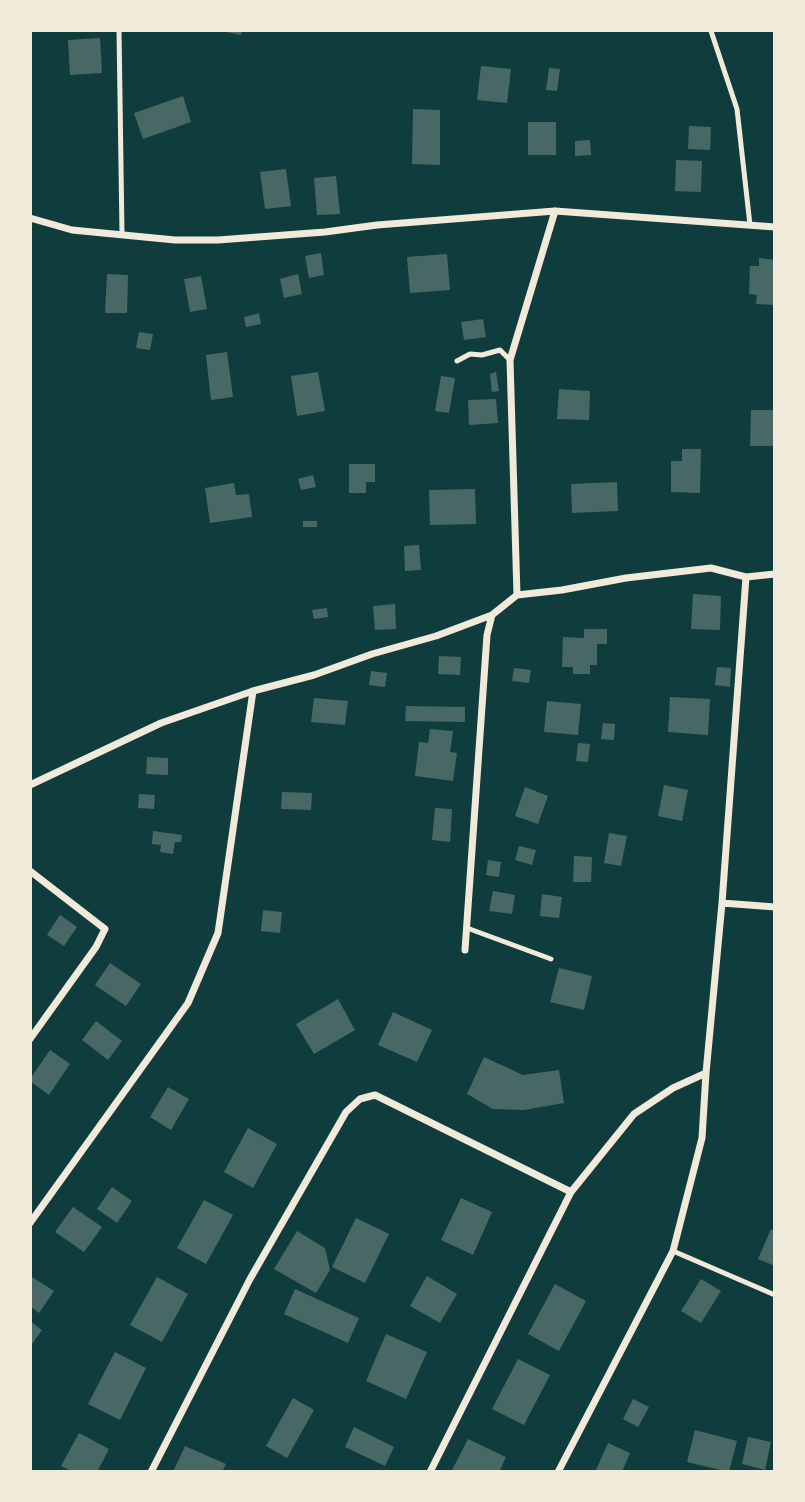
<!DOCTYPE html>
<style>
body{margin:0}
#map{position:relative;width:805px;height:1502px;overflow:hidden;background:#0f3d3e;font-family:"PT Sans Narrow",sans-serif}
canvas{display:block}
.frame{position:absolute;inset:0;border:32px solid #f1e9da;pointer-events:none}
</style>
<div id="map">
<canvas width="805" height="1502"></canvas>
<div class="frame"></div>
</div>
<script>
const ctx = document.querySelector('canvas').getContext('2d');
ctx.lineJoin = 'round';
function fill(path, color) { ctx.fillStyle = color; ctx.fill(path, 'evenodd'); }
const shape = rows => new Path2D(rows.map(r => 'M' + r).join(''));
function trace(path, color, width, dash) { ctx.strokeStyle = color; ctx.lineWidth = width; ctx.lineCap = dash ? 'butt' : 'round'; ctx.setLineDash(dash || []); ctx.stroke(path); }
const building = shape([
 [217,30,242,30,241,35],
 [100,38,102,73,70,75,68,40],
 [481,66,511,69,507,103,477,100],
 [549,68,560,69,557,91,546,90],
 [183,96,191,122,143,139,134,113],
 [413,109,440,110,440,165,412,164],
 [528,122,556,122,556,155,528,155],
 [689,126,711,127,710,150,688,149],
 [590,140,591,155,575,156,575,141],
 [676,160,702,161,701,192,675,191],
 [286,169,291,206,265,209,260,172],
 [336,176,340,214,317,215,314,178],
 [321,253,324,275,309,278,305,256],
 [447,254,450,290,410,293,407,257],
 [759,258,775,260,775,305,756,304,757,295,749,294,750,266,759,266],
 [107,274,128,275,127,313,105,313],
 [298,274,302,294,284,298,280,279],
 [201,276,207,309,190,312,184,279],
 [259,313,261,324,246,327,244,317],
 [483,319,486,337,464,340,461,322],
 [139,332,153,334,150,350,136,348],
 [227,352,233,397,211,400,206,355],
 [318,372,325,411,297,416,291,376],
 [496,372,499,391,492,392,490,374],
 [441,376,455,378,449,413,435,411],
 [559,389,590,391,589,420,557,419],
 [496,399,498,423,469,425,468,400],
 [751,410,775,410,775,446,750,446],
 [682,449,701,449,700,493,671,492,671,461,682,461],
 [349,464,375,464,375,482,366,482,366,493,349,493],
 [313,475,316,487,301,490,298,479],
 [617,482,618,511,572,513,571,484],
 [234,483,236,495,249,494,252,517,210,523,205,488],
 [475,489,476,524,430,525,429,490],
 [303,521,317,521,317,527,303,527],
 [419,545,421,570,405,571,404,546],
 [693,594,721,596,720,630,691,629],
 [395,604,396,629,375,630,373,606],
 [327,608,328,617,314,619,312,610],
 [584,629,607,629,607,644,597,644,597,665,590,665,590,674,573,674,573,667,562,667,563,637,584,638],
 [439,656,461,657,460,675,438,674],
 [717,667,731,668,730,687,715,685],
 [514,668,531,670,529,683,512,681],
 [371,671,387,673,385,687,369,685],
 [670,697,710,699,708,735,668,732],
 [314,698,348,701,345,725,311,722],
 [547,701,581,704,578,735,544,732],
 [406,706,465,707,465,722,405,721],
 [603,723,615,724,614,740,601,739],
 [430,729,453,731,450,752,457,753,453,781,415,776,419,742,428,743],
 [578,743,590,744,588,762,576,761],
 [147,757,168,758,168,775,146,774],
 [664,785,688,790,682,821,658,816],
 [525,787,548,796,538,824,515,816],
 [282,792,312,793,311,810,281,809],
 [139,794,155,795,154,809,138,808],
 [435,808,452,809,450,842,432,840],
 [153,831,182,835,181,842,175,842,173,854,160,852,161,845,152,844],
 [609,833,627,836,621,866,604,863],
 [519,846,536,850,532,865,515,860],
 [574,856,592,857,591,882,573,882],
 [488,860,501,862,499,877,486,875],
 [493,891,515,895,512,914,489,911],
 [542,894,562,897,559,918,540,916],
 [263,910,282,912,280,933,261,931],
 [60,915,77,927,64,946,47,935],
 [110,963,141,984,126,1006,95,985],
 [559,968,592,976,584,1010,550,1002],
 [338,999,355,1030,314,1054,296,1024],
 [393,1012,432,1030,417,1062,378,1045],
 [96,1021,122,1041,108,1060,82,1040],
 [50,1050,70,1064,49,1095,30,1081,30,1079],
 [484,1057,523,1075,559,1070,564,1103,524,1110,493,1109,467,1094],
 [168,1087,189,1099,171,1130,150,1117],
 [248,1128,277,1144,253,1188,224,1172],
 [112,1187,132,1201,117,1223,97,1209],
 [461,1198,492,1212,473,1255,441,1240],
 [204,1200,233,1215,206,1264,177,1248],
 [73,1207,102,1227,84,1252,55,1232],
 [356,1218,389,1234,365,1283,332,1267],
 [771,1229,775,1231,775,1266,758,1259],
 [297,1231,325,1248,330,1270,316,1293,274,1269],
 [427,1276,457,1294,440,1323,410,1306],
 [32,1277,54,1291,39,1313,30,1306,30,1280],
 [157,1277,188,1294,162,1342,130,1325],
 [701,1279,721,1291,701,1323,681,1311],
 [555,1284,586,1301,559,1351,528,1334],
 [295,1289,359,1318,348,1343,284,1314],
 [30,1321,42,1330,30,1347],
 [386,1334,427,1352,406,1399,366,1381],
 [115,1352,146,1368,120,1420,88,1404],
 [518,1359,550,1375,524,1425,492,1409],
 [293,1398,314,1410,287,1458,266,1446],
 [633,1399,649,1407,638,1427,623,1419],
 [354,1427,394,1447,385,1466,345,1447],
 [695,1430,737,1441,729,1472,687,1462],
 [79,1433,109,1449,97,1472,73,1472,61,1466],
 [748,1437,771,1442,765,1470,742,1464],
 [468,1439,506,1457,499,1472,451,1472],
 [608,1443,630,1453,622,1472,595,1472],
 [185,1446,226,1464,222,1472,173,1472]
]);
const service = shape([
 [119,30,122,234],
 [711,31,737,109,750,225],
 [457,361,470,354,482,355,500,350,510,360],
 [467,928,551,959],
 [673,1251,775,1295]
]);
const minor = shape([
 [30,218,72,230,175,240,218,240,325,232,377,225,555,211,775,227],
 [517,595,510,360,555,211],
 [517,595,562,590,626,578,711,568,746,577,775,574],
 [30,785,161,723,253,691,314,675,372,654,436,636,492,615],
 [30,871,105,929,96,947,30,1039],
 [722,903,775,907],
 [465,950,487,635,492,615,517,595],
 [30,1223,188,1003,218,933,253,691],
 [151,1472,250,1279,346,1112,360,1099,375,1095,571,1192],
 [430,1472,571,1192,634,1114,673,1088,706,1073],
 [558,1472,673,1251,702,1138,706,1073,722,903,746,577]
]);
fill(building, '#486865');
trace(service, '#f1e9da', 5);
trace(minor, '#f1e9da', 7);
</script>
